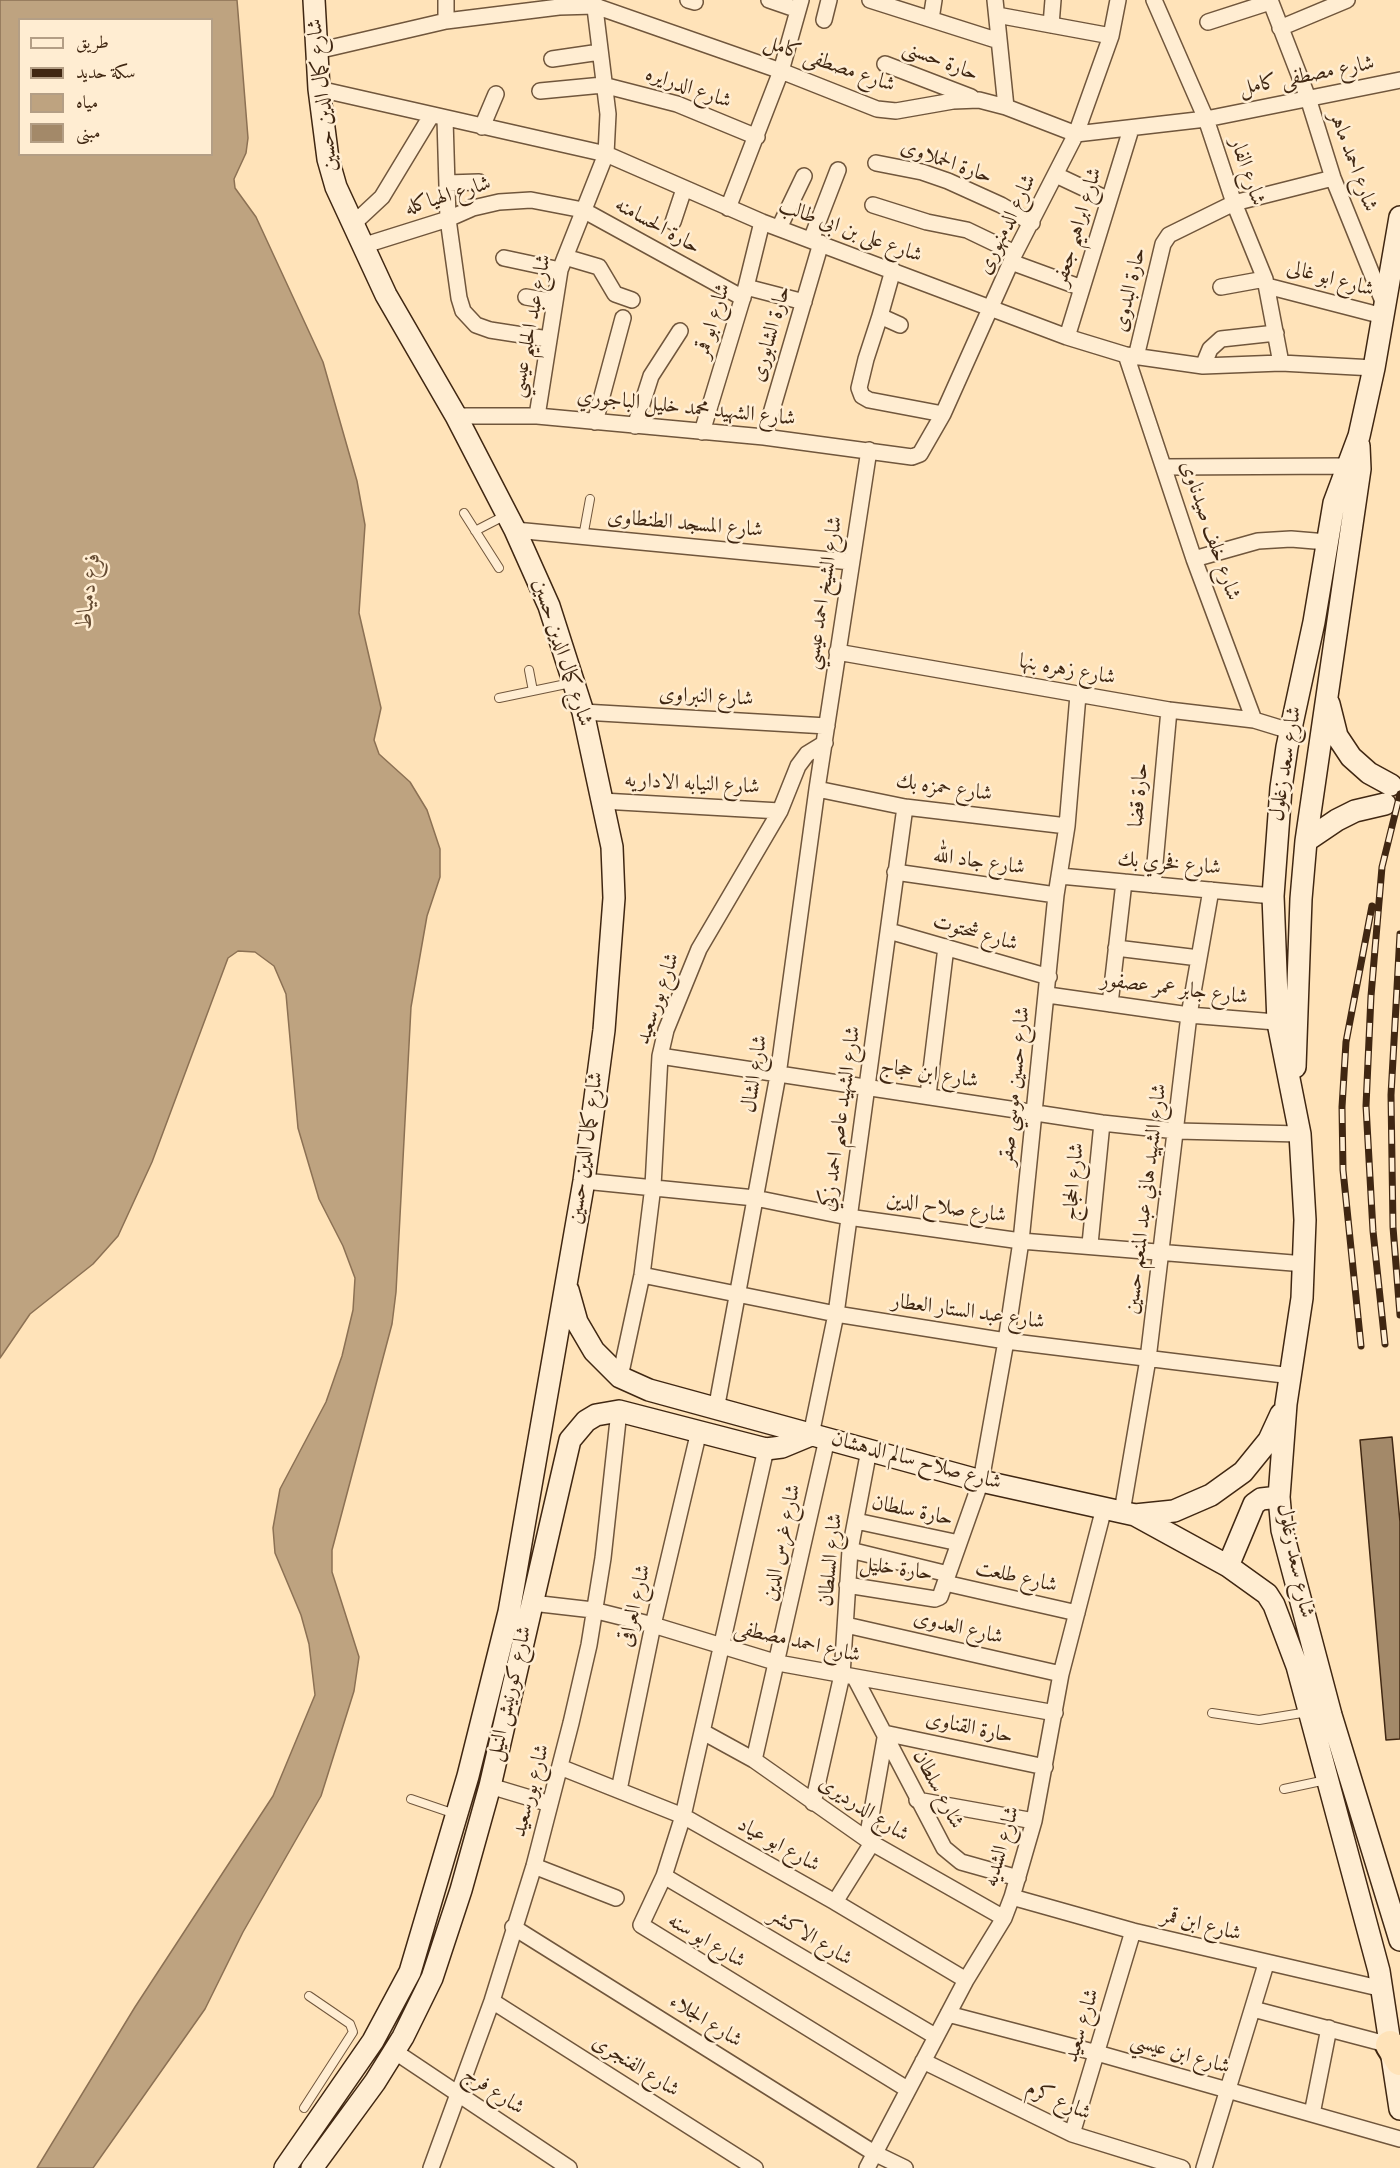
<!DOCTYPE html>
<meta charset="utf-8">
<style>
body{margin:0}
#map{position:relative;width:1400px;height:2168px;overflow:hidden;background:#ffe3b9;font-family:"IM FELL DW Pica",Amiri,serif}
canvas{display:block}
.legend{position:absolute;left:18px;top:18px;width:195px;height:138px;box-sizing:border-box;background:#ffedd2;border:2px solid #b39e85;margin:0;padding:8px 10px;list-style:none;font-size:18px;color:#402712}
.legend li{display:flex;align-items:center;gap:12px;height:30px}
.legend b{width:30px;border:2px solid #b39e85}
</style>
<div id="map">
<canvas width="1400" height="2168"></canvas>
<ul class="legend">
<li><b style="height:8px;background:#ffedd2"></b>طريق</li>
<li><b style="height:8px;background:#402712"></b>سكة حديد</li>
<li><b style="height:16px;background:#bea380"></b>مياه</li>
<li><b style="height:16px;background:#a38969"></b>مبنى</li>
</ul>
</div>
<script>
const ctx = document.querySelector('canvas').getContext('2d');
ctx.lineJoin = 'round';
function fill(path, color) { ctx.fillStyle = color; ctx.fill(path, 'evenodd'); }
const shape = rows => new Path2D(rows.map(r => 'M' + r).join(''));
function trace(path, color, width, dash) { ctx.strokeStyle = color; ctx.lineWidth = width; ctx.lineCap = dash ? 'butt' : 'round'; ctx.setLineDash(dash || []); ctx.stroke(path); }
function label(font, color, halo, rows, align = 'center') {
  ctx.font = font + ' "IM FELL DW Pica",Amiri,serif'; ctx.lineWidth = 5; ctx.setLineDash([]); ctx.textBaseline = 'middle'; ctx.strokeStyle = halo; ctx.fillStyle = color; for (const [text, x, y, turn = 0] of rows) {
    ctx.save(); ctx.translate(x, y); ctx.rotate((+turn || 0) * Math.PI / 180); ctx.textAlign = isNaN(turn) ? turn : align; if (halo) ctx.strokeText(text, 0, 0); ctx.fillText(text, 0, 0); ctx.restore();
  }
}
const water = shape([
 [0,0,237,0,248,138,246,153,234,179,235,188,256,217,323,362,357,481,365,525,359,613,381,708,374,740,379,754,410,782,427,810,440,849,440,877,427,916,411,1007,396,1292,392,1324,332,1550,332,1572,359,1657,354,1691,321,1796,243,1932,205,2009,93,2168,37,2168,135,2007,273,1796,315,1695,309,1644,301,1615,275,1553,273,1528,280,1489,326,1402,342,1356,353,1310,355,1278,343,1246,319,1199,298,1128,286,994,274,966,255,952,238,951,228,958,152,1162,118,1236,93,1264,30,1314,0,1358,0,0],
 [20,20,212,20,212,154,20,154,20,20]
]);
const building = shape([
 [1392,1437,1400,1522,1400,1739,1386,1740,1360,1440,1392,1437]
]);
const secondaryTunnel = shape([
 [1385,804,1400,807]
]);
const lane = shape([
 [464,513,499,568],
 [475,531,506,515],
 [583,537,590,499],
 [529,670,533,691],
 [499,698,571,683],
 [1212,1713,1259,1720,1308,1712],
 [1284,1789,1326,1780],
 [411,1799,455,1814],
 [304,2108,353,2032,350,2024,309,1996]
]);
const street = shape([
 [446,0,446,21],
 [688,0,695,2],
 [769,0,798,10],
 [870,0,999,41],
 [995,0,1006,107],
 [1154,0,1206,119,1234,203,1265,279,1281,363],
 [1270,0,1308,98,1333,178,1384,304],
 [997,15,1111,36],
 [931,19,934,0],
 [824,20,829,0],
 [1208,22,1270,2],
 [1051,25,1053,0],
 [1280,28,1347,0],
 [317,51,446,21,559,7,595,6,781,71,877,109,896,111,953,101,979,100,1006,107,1076,134,1206,119,1400,80],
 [552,59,600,52],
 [885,64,971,97],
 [319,89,606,154,762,222,1067,337,1126,355,1203,366,1281,363,1374,368],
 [540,91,603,85,677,104,757,137],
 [445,119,448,219,459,298,463,311,476,325,490,330,548,339],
 [482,127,496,94],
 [876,163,922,172,948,181,1001,205,1032,223],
 [1056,175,1109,200],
 [447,183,479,182],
 [873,205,927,222,967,230,1015,253],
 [728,208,781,71,801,0],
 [673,222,684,189],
 [352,225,382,197,431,116],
 [779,228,804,176],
 [811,240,838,170],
 [362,246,448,219,473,208,499,202,531,200,583,210,743,298],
 [565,257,599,267,615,294,632,300],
 [504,258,560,270],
 [1011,262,1082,288],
 [893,270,880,316,900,325],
 [1267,286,1383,316],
 [746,287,804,302],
 [1221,287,1265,279],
 [526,297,555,302],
 [880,316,866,359,859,388,862,396,869,400,943,414],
 [1067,337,1131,129],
 [1126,355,1194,559,1254,720],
 [1136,357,1163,244,1169,235,1234,203,1333,178],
 [1203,366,1210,349,1221,339,1276,333],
 [456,416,537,416,764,437,912,457,920,454,943,414,1015,253,1076,134,1111,36,1118,0],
 [537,416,560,270,606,154,608,114,594,0],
 [595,422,623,318],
 [635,426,651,376,680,331],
 [702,432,746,287,762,222],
 [764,437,821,243],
 [1165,467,1346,466,1356,469],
 [515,530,851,562],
 [1194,559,1258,541,1291,539,1327,542],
 [837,652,1169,710,1254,720,1290,731],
 [583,712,827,726],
 [817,789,905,807,1067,826],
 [602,801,780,811],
 [895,872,1056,895],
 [1060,876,1273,896],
 [1153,885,1169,710],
 [889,931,1049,977],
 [1116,948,1199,958],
 [1048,995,1189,1015,1288,1023],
 [1110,1004,1124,882],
 [660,1056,1102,1123,1177,1131,1300,1134],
 [928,1095,946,947],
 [584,1181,755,1198,848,1217,1021,1241,1305,1264],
 [1090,1244,1102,1123],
 [642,1275,836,1314,1006,1341,1292,1376],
 [620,1377,642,1275,653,1186,660,1056,666,1030,699,949,780,811,798,766,807,754,825,743],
 [716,1410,778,1075,817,789,869,450],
 [811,1435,836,1314,905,807],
 [766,1449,683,1816,664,1876,641,1925,907,2089],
 [1122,1512,1148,1359,1189,1015,1211,890],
 [856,1521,959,1543],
 [850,1550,948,1574],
 [945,1583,1077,1613],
 [847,1585,935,1599,940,1597,981,1481,1006,1341,1021,1241,1056,895,1067,826,1078,695],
 [532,1603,593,1610,653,1625,778,1663,1055,1713],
 [846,1625,1061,1674],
 [855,1678,944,1848,961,1862,1018,1878],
 [703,1732,754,1760,872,1843,1004,1918],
 [884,1733,1045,1767],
 [754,1760,827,1439],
 [560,1767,683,1816,835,1902,966,1980],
 [490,1786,550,1804],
 [619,1790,653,1625,699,1431],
 [917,1800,1034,1821],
 [813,1803,842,1675,850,1550,869,1450],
 [867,1839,885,1738],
 [534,1866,616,1898],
 [664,1876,935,2036],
 [1012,1897,1133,1931,1383,1989],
 [835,1902,872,1843],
 [513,1927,874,2153,905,2168],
 [492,2001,755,2168],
 [1253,2009,1390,2045],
 [948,2014,1097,2053,1400,2139],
 [394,2051,569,2168],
 [923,2061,1072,2134,1182,2168],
 [1312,2114,1329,2028],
 [1072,2134,1133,1931],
 [431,2168,492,2001,534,1866,571,1723,589,1645,603,1558,619,1411],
 [867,2168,966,1980,1004,1918,1012,1897,1034,1821,1061,1674,1104,1508],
 [1204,2168,1266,1964]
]);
const secondary = shape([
 [1400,217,1374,368,1359,436,1334,503,1314,622,1287,747,1281,788,1273,896,1278,1023,1300,1134,1305,1220,1302,1298,1286,1404,1279,1497,1282,1530,1331,1715,1400,1940],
 [1329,704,1337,736,1351,757,1369,773,1391,785],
 [1306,841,1337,820,1355,811,1385,804],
 [1295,1067,1301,899,1306,841,1360,469,1359,446],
 [568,1290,577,1322,594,1351,620,1377,649,1390,981,1481,1135,1515,1174,1511,1211,1495,1243,1472,1269,1440,1281,1414],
 [1135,1515,1228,1566,1267,1594,1274,1605,1297,1666,1379,1971,1400,2109],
 [1228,1566,1254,1504,1261,1499,1279,1497],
 [285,2168,373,2041,410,1972,468,1776,509,1612,584,1181,604,1030,614,898,612,847,583,712,549,606,515,530,456,416,386,295,336,187,328,159,319,89,314,0],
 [312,2168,375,2082,403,2037,432,1978,461,1890,490,1786,570,1440,586,1421,596,1415,619,1411,766,1449,782,1447,811,1435]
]);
const highway = shape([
 [1390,2045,1400,2061]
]);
const rail = shape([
 [1400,934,1391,1095,1393,1227,1400,1315],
 [1385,1344,1373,1231,1366,1106,1371,996,1382,867,1400,794],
 [1361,1346,1343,1170,1342,1107,1346,1042,1372,906]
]);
const streetNames = [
 ["حارة حسنى",940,62,21],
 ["شارع مصطفى كامل",829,65,19],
 ["شارع مصطفى كامل",1307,77,-11],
 ["شارع الدرايره",688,89,19],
 ["شارع كمال الدين حسين",324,95,-96],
 ["شارع احمد ماهر",1352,162,70],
 ["حارة الحملاوى",946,163,19],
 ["شارع الفار",1246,172,71],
 ["شارع الهياكله",448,197,-17],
 ["شارع الدمنهورى",1008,225,-64],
 ["حارة الحسامنه",657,227,29],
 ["شارع ابراهيم جعفر",1079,227,-73],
 ["شارع على بن ابى طالب",850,232,20],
 ["شارع ابو غالى",1330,280,15],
 ["حارة البدوى",1131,290,-77],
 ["شارع ابو قمر",714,321,-73],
 ["شارع عبد الحليم عيسي",532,326,-79],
 ["حارة الشابورى",772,334,-74],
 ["شارع الشهيد محمد خليل الباجوري",686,409,6],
 ["شارع المسجد الطنطاوى",685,525,5],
 ["شارع خلف صيدناوى",1209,531,71],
 ["شارع الشيخ احمد عيسي",825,593,-81],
 ["شارع كمال الدين حسين",561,653,72],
 ["شارع زهره بنها",1067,671,10],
 ["شارع النبراوى",706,698,3],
 ["شارع سعد زغلول",1287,764,-81],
 ["شارع النيابه الاداريه",692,785,3],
 ["شارع حمزه بك",944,789,8],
 ["حارة قضا",1140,795,-85],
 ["شارع جاد الله",979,863,8],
 ["شارع فخري بك",1169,865,5],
 ["شارع شحتوت",975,934,16],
 ["شارع جابر عمر عصفور",1174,990,7],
 ["شارع بورسعيد",659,999,-71],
 ["شارع الشال",756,1074,-81],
 ["شارع ابن حجاج",929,1075,9],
 ["شارع حسين موسي صقر",1016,1086,-84],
 ["شارع الشهيد عاصم احمد زكي",842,1119,-82],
 ["شارع كمال الدين حسين",587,1148,-82],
 ["شارع الحجاج",1075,1182,-85],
 ["شارع الشهيد هاني عبد المنعم حسين",1147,1199,-83],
 ["شارع صلاح الدين",946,1209,8],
 ["شارع عبد الستار العطار",968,1313,8],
 ["شارع صلاح سالم الدهشان",916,1462,15],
 ["حارة سلطان",912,1512,12],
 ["شارع غرس الدين",783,1543,-78],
 ["شارع السلطان",832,1560,-84],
 ["شارع سعد زغلول",1294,1561,78],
 ["حارة خليل",896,1570,8],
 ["شارع طلعت",1016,1578,13],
 ["شارع العراقى",636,1606,-77],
 ["شارع العدوى",958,1629,13],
 ["شارع احمد مصطفى",797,1643,13],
 ["شارع كورنيش النيل",511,1694,-77],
 ["حارة القناوى",969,1729,12],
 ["شارع سلطان",937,1790,62],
 ["شارع بورسعيد",532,1791,-75],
 ["شارع الدرديرى",863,1810,33],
 ["شارع ابو عياد",778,1846,29],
 ["شارع الشديه",1003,1847,-74],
 ["شارع ابن قمر",1201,1926,14],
 ["شارع الاكشر",810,1938,31],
 ["شارع ابو سنه",706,1942,31],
 ["شارع الجلاء",705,2022,32],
 ["شارع سعيد",1083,2026,-73],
 ["شارع ابن عيسي",1180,2055,16],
 ["شارع الفنجرى",635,2067,32],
 ["شارع فرج",493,2092,34],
 ["شارع كرم",1058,2102,24]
];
const waterNames = [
 ["فرع دمياط",90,591,-83]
];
fill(water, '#bea380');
trace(water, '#8c7154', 1.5);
fill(building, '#a38969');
trace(building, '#402712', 1.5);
trace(secondaryTunnel, '#d9bd98', 21, [21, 10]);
trace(lane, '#70563c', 10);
trace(street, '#70563c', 18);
trace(secondary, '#402712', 24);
trace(highway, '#402712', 32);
trace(lane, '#ffedd2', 8);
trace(street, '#ffedd2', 15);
trace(secondary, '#ffedd2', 21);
trace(highway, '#ffe3b9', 28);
trace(rail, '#402712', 7);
trace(rail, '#ffedd2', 4.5, [14]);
label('21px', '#402712', '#ffedd2', streetNames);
label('italic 22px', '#664c33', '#ffedd2', waterNames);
</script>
